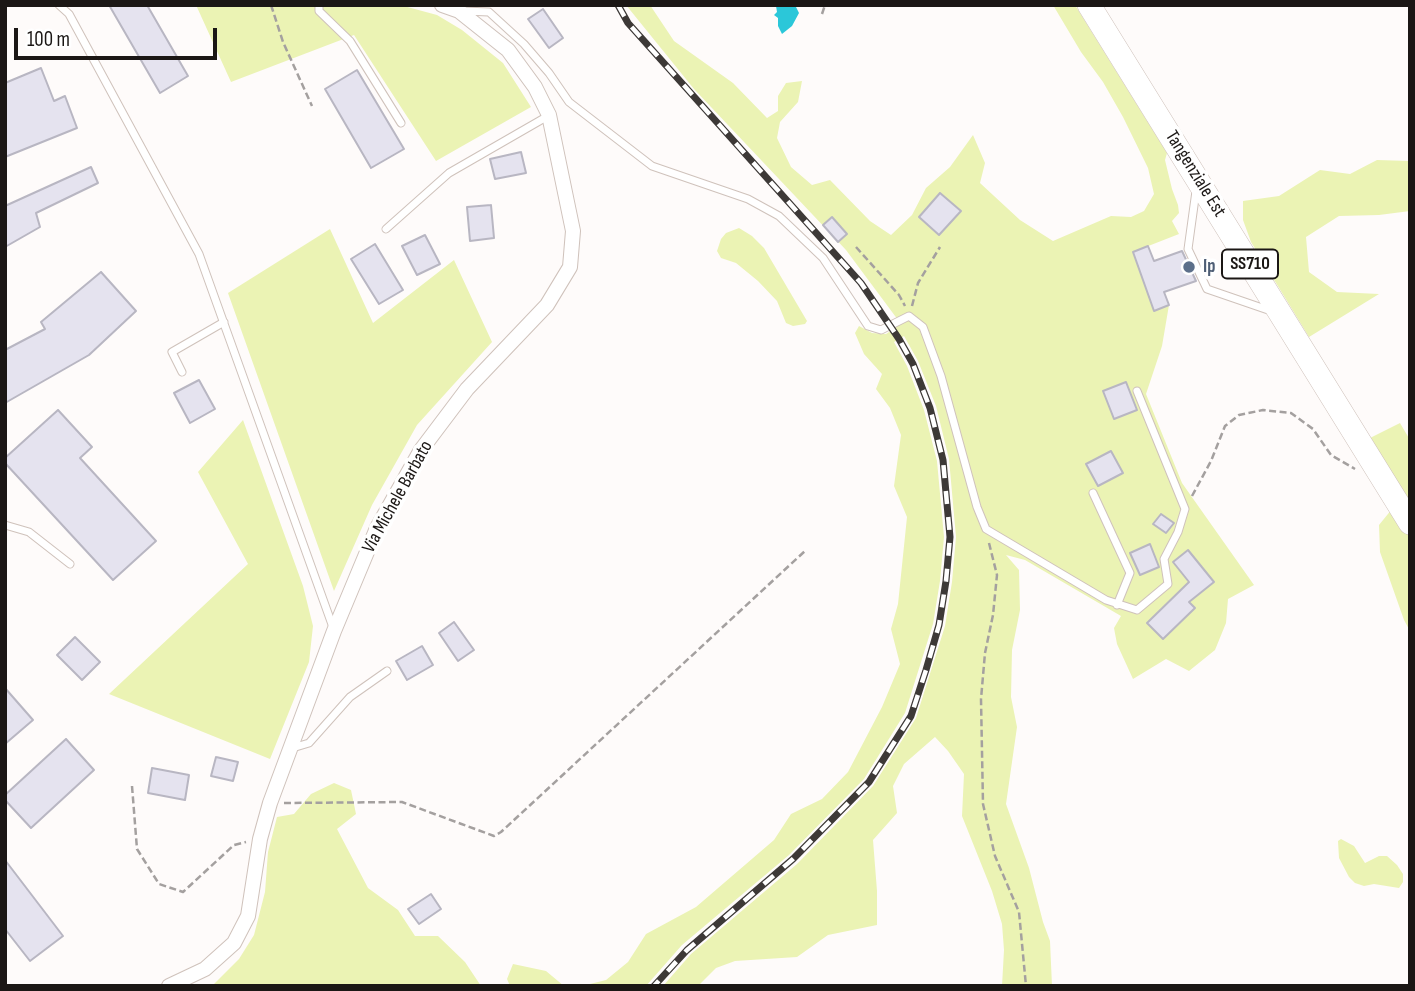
<!DOCTYPE html>
<style>
body{margin:0}
#map{position:relative;width:1415px;height:991px;overflow:hidden;background:#fefbfa;font-family:"Sofia Sans Condensed",sans-serif}
canvas{display:block}
.frame{position:absolute;inset:0;border:7px solid #1b1715;pointer-events:none}
.scale{position:absolute;left:14px;top:28px;width:203px;height:32px;box-sizing:border-box;border:4px solid #1b1715;border-top:0;padding-left:9px;font-size:21px;line-height:24px;white-space:nowrap;color:#1b1715;-webkit-text-stroke:5px #fff;paint-order:stroke}
</style>
<div id="map">
<canvas width="1415" height="991"></canvas>
<div class="frame"></div>
<div class="scale">100 m</div>
</div>
<script>
const ctx = document.querySelector('canvas').getContext('2d');
ctx.lineJoin = 'round';
function fill(path, color) { ctx.fillStyle = color; ctx.fill(path, 'evenodd'); }
const shape = rows => new Path2D(rows.map(r => 'M' + r).join(''));
function trace(path, color, width, dash) { ctx.strokeStyle = color; ctx.lineWidth = width; ctx.lineCap = dash ? 'butt' : 'round'; ctx.setLineDash(dash || []); ctx.stroke(path); }
function label(font, color, halo, rows, align = 'center') {
  ctx.font = font + ' "Sofia Sans Condensed",sans-serif'; ctx.lineWidth = 7; ctx.setLineDash([]); ctx.textBaseline = 'middle'; ctx.strokeStyle = halo; ctx.fillStyle = color; for (const [text, x, y, turn = 0] of rows) {
    ctx.save(); ctx.translate(x, y); ctx.rotate((+turn || 0) * Math.PI / 180); ctx.textAlign = isNaN(turn) ? turn : align; if (halo) ctx.strokeText(text, 0, 0); ctx.fillText(text, 0, 0); ctx.restore();
  }
}
const green = shape([
 [196,5,400,5,437,15,462,30,503,63,531,107,436,161,354,35,231,82],
 [626,5,650,5,674,41,733,83,767,118,778,111,778,96,786,83,802,81,798,102,780,122,777,138,791,167,812,185,830,180,870,221,891,235,912,215,926,188,950,167,973,135,985,163,980,183,1020,220,1053,241,1111,216,1131,217,1144,211,1154,194,1148,168,1123,117,1103,82,1081,52,1053,5,1075,5,1167,153,1165,160,1172,189,1178,205,1179,213,1172,221,1179,234,1133,252,1154,311,1169,305,1162,346,1146,394,1182,483,1254,585,1228,599,1226,623,1215,650,1189,671,1166,659,1133,679,1117,644,1114,628,1121,616,1025,560,1006,555,1019,570,1020,610,1012,650,1011,697,1017,727,1006,804,1029,868,1043,922,1050,941,1052,986,1002,986,1004,950,1002,924,992,891,962,816,964,774,948,751,935,737,904,764,893,786,897,813,873,840,877,891,877,925,828,935,797,957,735,961,716,968,698,986,663,986,691,954,797,864,873,786,916,718,945,626,952,582,956,537,949,459,936,406,918,361,904,336,894,342,907,366,924,410,937,461,944,537,940,581,933,624,905,713,864,779,789,855,682,945,646,986,582,986,606,980,628,962,646,934,696,907,774,840,791,814,822,799,848,772,882,707,900,664,891,629,898,604,907,517,894,486,901,435,890,408,876,389,882,374,864,354,855,333,859,326,872,333,886,334,901,324,846,250,694,89],
 [1377,160,1410,161,1410,211,1379,215,1339,216,1306,237,1309,272,1337,292,1379,294,1309,337,1251,242,1243,220,1243,201,1279,196,1320,170,1350,174],
 [739,228,752,236,764,248,807,321,805,324,793,326,786,323,777,301,758,281,736,263,721,258,717,251,721,239,726,233],
 [330,229,373,323,454,260,492,342,417,425,372,505,334,591,228,293],
 [243,420,303,586,313,626,309,662,270,759,109,694,248,564,198,472],
 [1400,423,1410,440,1410,507,1370,438],
 [1392,509,1410,538,1410,631,1404,620,1380,552,1379,525],
 [334,783,351,790,356,814,337,829,368,888,398,910,415,936,438,936,465,962,481,986,212,986,239,959,254,935,265,892,268,852,277,817,294,814,311,794],
 [1341,839,1354,846,1365,863,1379,856,1387,856,1397,865,1403,874,1403,882,1399,888,1374,884,1364,886,1355,883,1349,877,1339,858,1338,841],
 [513,964,546,971,564,986,510,986,507,979]
]);
const water = shape([
 [779,5,795,5,799,13,792,26,782,34,778,26,778,18,774,15,777,12,776,6]
]);
const building = shape([
 [109,5,147,5,188,76,160,93,109,5],
 [543,9,563,38,549,48,528,19,543,9],
 [41,68,54,101,65,96,77,128,5,157,5,83,41,68],
 [357,70,404,149,371,168,325,89,357,70],
 [521,152,526,173,495,179,490,159,521,152],
 [91,167,98,183,36,213,40,227,5,247,5,206,91,167],
 [940,193,961,211,939,235,919,217,940,193],
 [491,205,494,238,470,241,467,207,491,205],
 [832,217,847,234,838,242,823,225,832,217],
 [425,235,440,264,417,275,402,246,425,235],
 [375,244,403,290,379,304,351,259,375,244],
 [1148,246,1154,261,1182,251,1196,281,1164,292,1169,305,1154,311,1133,252,1148,246],
 [101,272,136,311,89,355,5,403,5,350,45,329,41,322,101,272],
 [199,380,215,409,190,423,174,393,199,380],
 [1126,382,1137,410,1114,419,1103,391,1126,382],
 [58,410,92,447,80,458,156,541,113,580,5,463,5,458,58,410],
 [1111,451,1123,473,1098,486,1086,464,1111,451],
 [1161,514,1174,523,1166,533,1153,524,1161,514],
 [1150,544,1159,567,1140,575,1130,553,1150,544],
 [1188,550,1214,582,1189,602,1195,608,1163,639,1147,623,1189,582,1173,562,1188,550],
 [454,622,474,650,458,661,439,633,454,622],
 [75,637,100,662,82,680,57,655,75,637],
 [422,646,433,665,407,680,396,661,422,646],
 [5,688,33,720,5,744,5,688],
 [66,739,94,770,31,828,5,800,5,795,66,739],
 [216,757,238,762,233,781,211,776,216,757],
 [152,768,189,775,185,800,148,793,152,768],
 [5,860,63,936,30,961,5,929,5,860],
 [431,894,441,909,419,924,408,909,431,894]
]);
const path = shape([
 [271,5,283,42,312,106],
 [822,14,825,5],
 [856,247,899,295,905,306],
 [912,306,918,283,940,247],
 [1192,496,1211,461,1225,426,1239,415,1263,410,1291,413,1313,429,1331,455,1355,469],
 [989,543,997,575,993,615,985,653,981,699,983,804,995,856,1019,912,1026,986],
 [132,786,137,849,159,884,183,892,234,845,246,842],
 [284,803,402,802,494,836,501,832,805,551]
]);
const service = shape([
 [59,5,69,14,199,254,334,630],
 [319,5,319,11,350,41,401,123],
 [464,11,489,12,524,44,549,73,569,102,652,166,748,199,779,216,823,258,868,326,881,330,909,316,923,327,941,376,977,507,986,529,1106,600,1137,610,1168,584,1164,559,1178,532,1185,509,1137,391],
 [1196,191,1188,249,1207,289,1271,311],
 [386,229,449,173,548,116],
 [182,372,172,352,224,322],
 [1093,493,1130,573,1117,605],
 [5,525,29,532,70,564],
 [289,749,309,743,350,697,387,671]
]);
const minor = shape([
 [169,986,205,969,234,943,248,916,260,839,270,803,334,631,377,528,421,450,467,389,547,305,570,267,573,231,549,115,535,87,508,50,459,11,442,5]
]);
const primary = shape([
 [1089,5,1410,523]
]);
const rail = shape([
 [618,5,628,23,861,283,899,339,913,364,930,408,943,460,950,537,946,581,939,625,926,670,911,716,869,782,793,859,687,950,654,986]
]);
const markers = [
 [1189,267,7,"#5c6f8a"]
];
const shields = [
 [1250,264,56]
];
const shieldNames = [
 ["SS710",1250,264]
];
const streetNames = [
 ["Tangenziale Est",1195,174,58],
 ["Via Michele Barbato",398,497,-61]
];
const serviceNames = [
 ["Ip",1203,267]
];
fill(green, '#ebf3b4');
fill(water, '#2bc7d9');
fill(building, '#e5e3ef');
trace(building, '#b8b6c2', 2);
trace(service, '#cfc2bb', 9);
trace(minor, '#cfc2bb', 16);
trace(primary, '#cfc2bb', 24);
trace(path, '#a4a09f', 2.5, [7, 3.5]);
trace(service, '#fff', 7);
trace(minor, '#fff', 14);
trace(primary, '#fff', 23);
trace(rail, '#3d3937', 7);
trace(rail, '#fff', 4.5, [13]);
for (const [x, y, r, color] of markers) { const dot = new Path2D(); dot.arc(x, y, r, 0, 2 * Math.PI); ctx.fillStyle = color; ctx.fill(dot); trace(dot, '#fff', 2.5); }
for (const [x, y, w] of shields) { const box = new Path2D(); box.roundRect(x - w / 2, y - 14.5, w, 29, 5); ctx.fillStyle = '#fff'; ctx.fill(box); trace(box, '#1b1715', 2); }
label('bold 18px', '#1b1715', null, shieldNames);
label('19px', '#1b1715', '#fff', streetNames);
label('bold 19px', '#4e5e75', '#fff', serviceNames, 'left');
</script>
